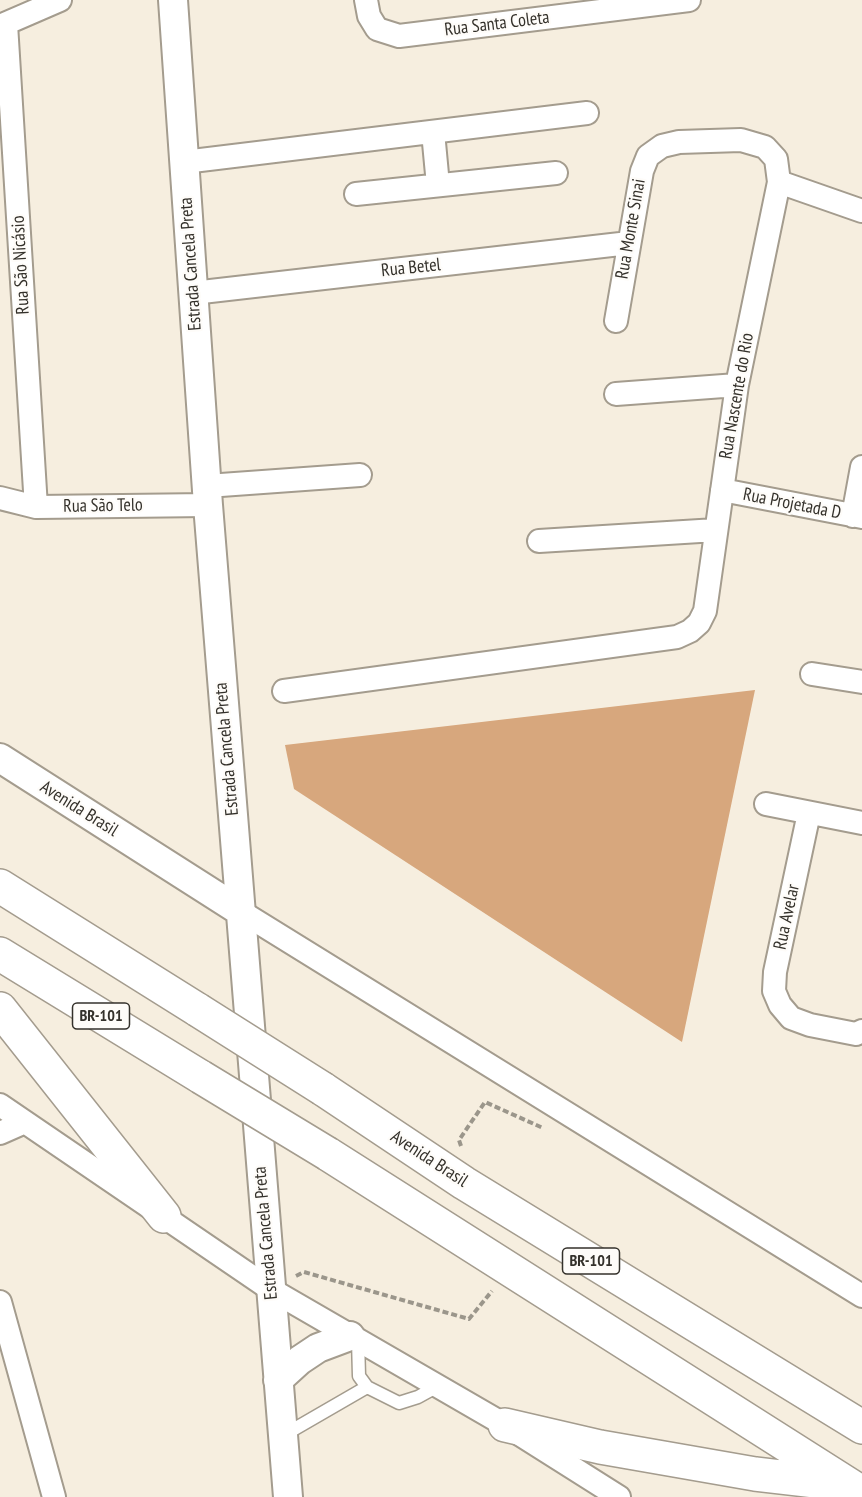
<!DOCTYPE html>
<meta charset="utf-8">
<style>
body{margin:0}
canvas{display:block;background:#f6eedf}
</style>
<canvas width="862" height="1497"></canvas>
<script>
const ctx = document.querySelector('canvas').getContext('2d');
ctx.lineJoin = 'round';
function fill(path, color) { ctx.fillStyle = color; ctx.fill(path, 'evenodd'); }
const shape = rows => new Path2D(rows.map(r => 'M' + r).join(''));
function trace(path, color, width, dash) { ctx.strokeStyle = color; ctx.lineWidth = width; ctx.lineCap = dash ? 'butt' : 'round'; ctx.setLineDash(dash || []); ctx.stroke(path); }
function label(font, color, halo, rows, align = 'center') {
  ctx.font = font + ' "PT Sans Narrow",sans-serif'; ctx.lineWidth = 4.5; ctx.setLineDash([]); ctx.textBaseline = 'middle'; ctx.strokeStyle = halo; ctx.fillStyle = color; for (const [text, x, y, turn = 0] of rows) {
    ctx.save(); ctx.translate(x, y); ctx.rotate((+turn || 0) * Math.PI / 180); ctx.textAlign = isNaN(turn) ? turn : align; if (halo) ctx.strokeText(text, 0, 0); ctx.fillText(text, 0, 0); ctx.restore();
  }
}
const building = shape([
 [755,690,682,1042,294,789,285,745]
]);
const path = shape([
 [461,1146,459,1140,485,1102,543,1128],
 [296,1276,304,1272,469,1319,492,1291]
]);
const service = shape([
 [358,1340,359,1376,367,1387,399,1403,418,1397,438,1386],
 [284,1435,367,1387]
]);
const minor = shape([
 [366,0,369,16,377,29,399,36,689,0],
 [6,24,36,507],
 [0,26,60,0],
 [433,132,438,185],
 [184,162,587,113],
 [779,182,862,211],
 [356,194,556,173],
 [193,293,629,243],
 [616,394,737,385],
 [207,486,360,475],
 [722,490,862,517],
 [0,498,36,507,208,505],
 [853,516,862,467],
 [539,541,716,530],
 [812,674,862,682],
 [284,691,677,637,690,631,699,623,705,611,737,385,779,182,776,159,765,147,741,140,679,142,662,146,648,156,642,171,616,321],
 [766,804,862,823],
 [809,813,775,972,774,991,780,1005,791,1018,810,1025,856,1034,862,1031],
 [240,911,862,1296],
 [0,1105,270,1289,505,1425,619,1497],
 [0,1133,25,1122],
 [0,1302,54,1497]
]);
const tertiary = shape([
 [173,0,208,505,288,1497],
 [0,758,240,911],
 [278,1380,300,1360,318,1348,350,1336]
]);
const motorway = shape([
 [0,886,198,1010],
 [0,954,201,1077],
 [0,1009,164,1216],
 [323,1089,464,1183,862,1427],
 [328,1154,862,1493],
 [505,1425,600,1447,755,1474,840,1484]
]);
const motorwayBridge = shape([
 [198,1010,323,1089],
 [201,1077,328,1154]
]);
const shields = [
 [101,1016,57],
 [591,1261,57]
];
const shieldNames = [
 ["BR-101",101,1016],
 ["BR-101",591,1261]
];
const streetNames = [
 ["Rua Santa Coleta",497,24,-7],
 ["Rua Monte Sinai",631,229,-80],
 ["Estrada Cancela Preta",191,264,-94],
 ["Rua São Nicásio",21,265,-93],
 ["Rua Betel",411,268,-6],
 ["Rua Nascente do Rio",737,396,-80],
 ["Rua Projetada D",792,504,11],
 ["Rua São Telo",103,506,-1],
 ["Estrada Cancela Preta",227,749,-95],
 ["Avenida Brasil",79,809,32],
 ["Rua Avelar",787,917,-78],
 ["Avenida Brasil",429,1159,33],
 ["Estrada Cancela Preta",266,1233,-95]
];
fill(building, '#d7a77d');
trace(service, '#a49c8e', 15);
trace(minor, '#a49c8e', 26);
trace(tertiary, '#a49c8e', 32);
trace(motorway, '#a49c8e', 36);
trace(path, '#9b968b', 4, [6, 3]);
trace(service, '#fff', 12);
trace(minor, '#fff', 22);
trace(tertiary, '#fff', 28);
trace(motorway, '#fff', 33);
trace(motorwayBridge, '#a49c8e', 36, []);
trace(motorwayBridge, '#fff', 33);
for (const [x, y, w] of shields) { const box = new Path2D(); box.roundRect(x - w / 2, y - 13, w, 26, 4.5); ctx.fillStyle = '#fefcf9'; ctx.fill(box); trace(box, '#34312b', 1.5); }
label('bold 16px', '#34312b', null, shieldNames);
label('18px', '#34312b', '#fefcf9', streetNames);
</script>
